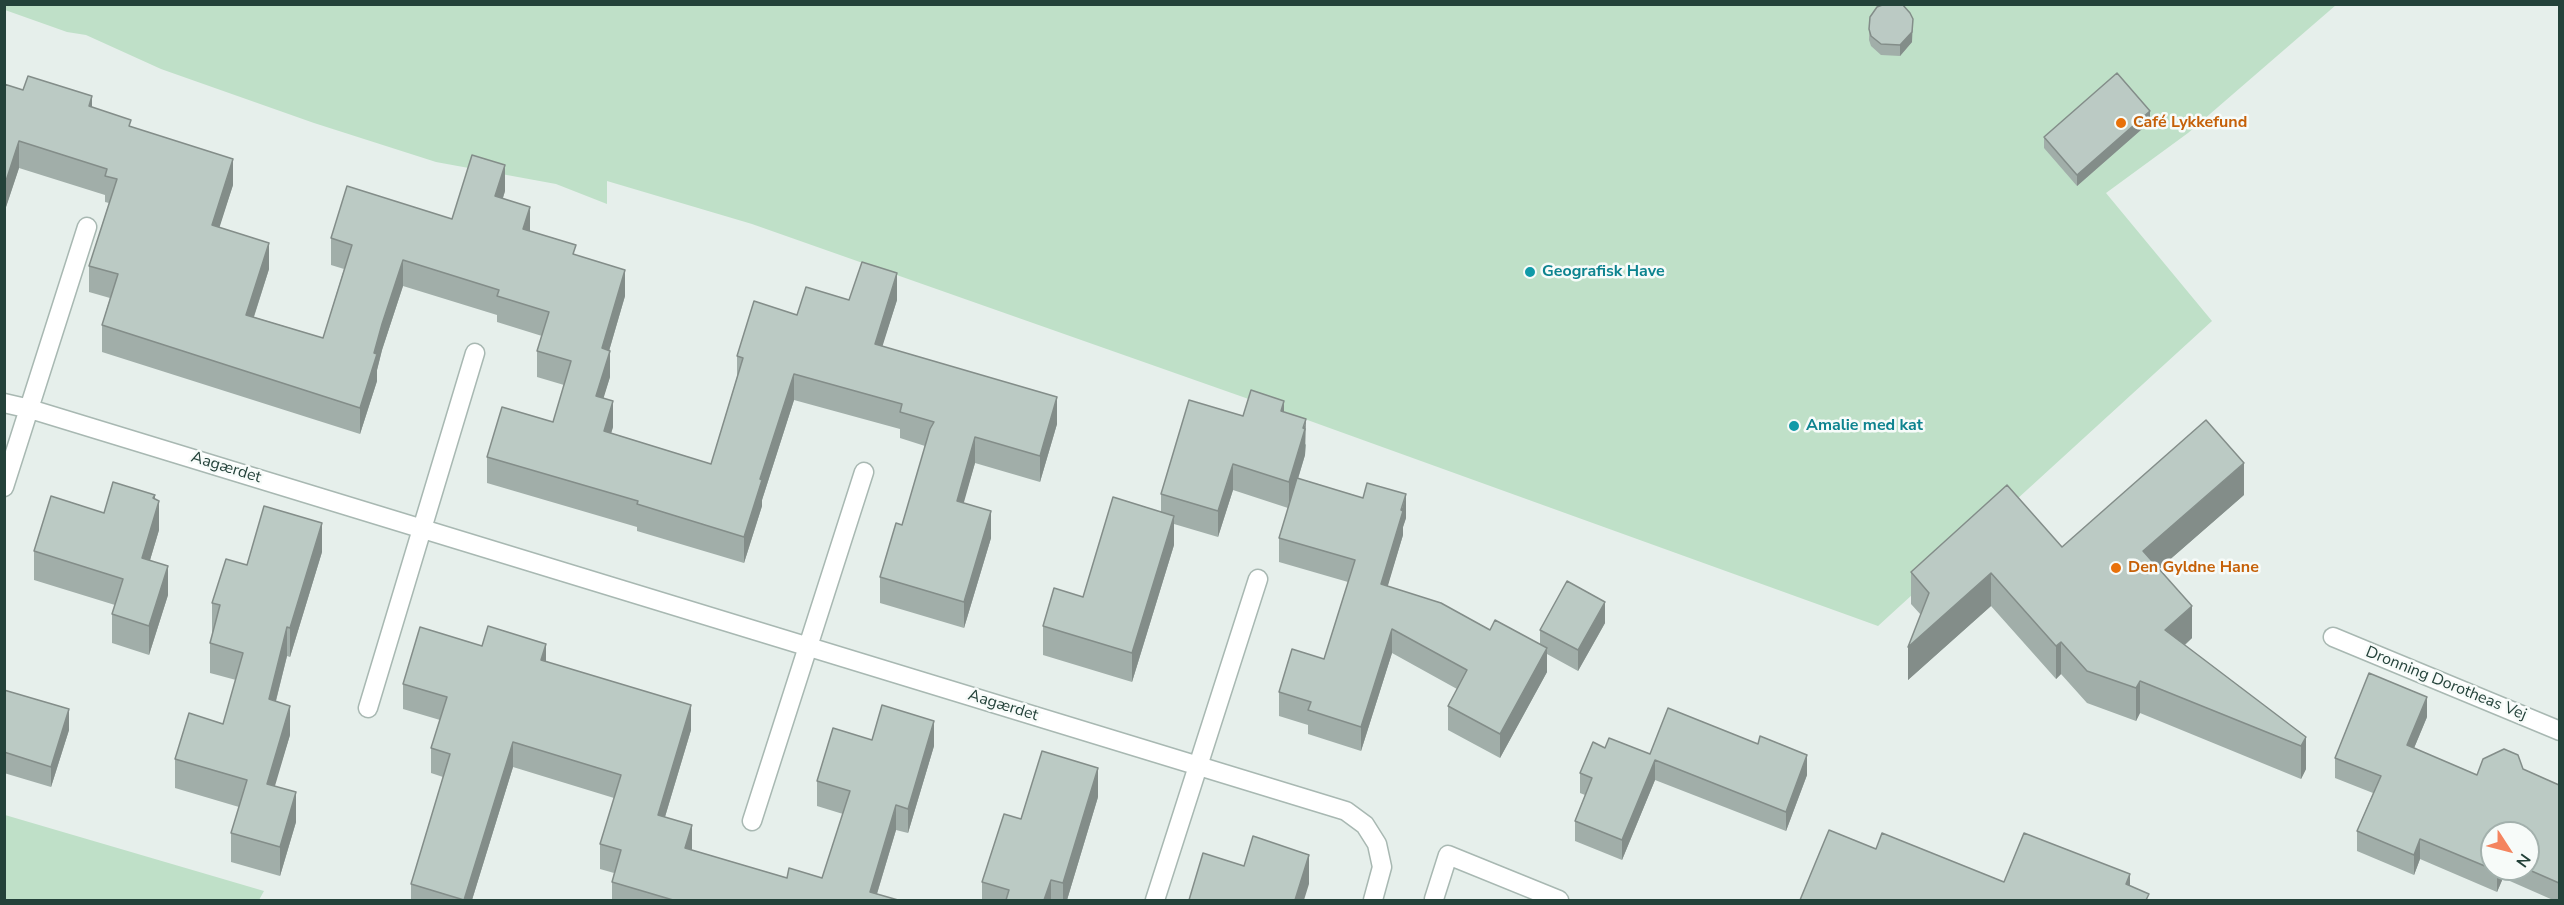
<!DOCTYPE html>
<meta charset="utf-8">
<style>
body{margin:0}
#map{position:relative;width:2564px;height:905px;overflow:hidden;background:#e6efeb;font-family:"Nunito Sans",sans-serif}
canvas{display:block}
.frame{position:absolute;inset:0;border:6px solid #24423a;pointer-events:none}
.north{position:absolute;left:2480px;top:821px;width:60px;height:60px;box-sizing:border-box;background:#f7fbf9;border:2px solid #a3b1ad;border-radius:50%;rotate:126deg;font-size:16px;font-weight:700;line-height:24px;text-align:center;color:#24423a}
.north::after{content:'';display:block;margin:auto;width:21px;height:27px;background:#f4845f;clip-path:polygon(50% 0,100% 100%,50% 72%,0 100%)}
</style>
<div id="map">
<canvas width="2564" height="905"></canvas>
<div class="frame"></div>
<div class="north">N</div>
</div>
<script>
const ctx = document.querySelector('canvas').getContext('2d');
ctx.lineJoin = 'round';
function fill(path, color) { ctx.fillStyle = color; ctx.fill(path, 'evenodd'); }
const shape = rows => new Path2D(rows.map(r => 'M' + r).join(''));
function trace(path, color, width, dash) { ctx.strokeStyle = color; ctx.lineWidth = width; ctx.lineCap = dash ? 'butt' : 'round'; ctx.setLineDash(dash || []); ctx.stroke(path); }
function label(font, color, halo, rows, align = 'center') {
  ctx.font = font + ' "Nunito Sans",sans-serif'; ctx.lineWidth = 5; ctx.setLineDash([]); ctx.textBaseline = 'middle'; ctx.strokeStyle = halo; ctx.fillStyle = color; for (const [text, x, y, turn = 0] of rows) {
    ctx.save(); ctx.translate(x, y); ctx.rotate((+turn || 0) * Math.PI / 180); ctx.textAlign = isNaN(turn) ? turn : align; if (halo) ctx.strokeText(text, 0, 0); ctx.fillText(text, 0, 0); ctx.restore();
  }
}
const green = shape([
 [5,4,2336,5,2188,133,2106,193,2212,321,1878,626,1277,409,752,224,607,181,607,204,556,184,436,162,314,123,161,69,86,35,67,32,5,10],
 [5,815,264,891,259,900,5,900]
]);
const minor = shape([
 [4,403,30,409,1346,811,1365,825,1377,844,1382,867,1373,900],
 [4,487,87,227],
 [2333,637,2560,731],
 [368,708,475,353],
 [752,821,864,472],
 [1434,899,1448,855,1559,900],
 [1155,900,1258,579]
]);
const wall = shape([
 [1870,17,1912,42,1900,56,1881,55,1871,46,1869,40],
 [4,84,23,90,92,107,131,127,233,185,219,227,269,269,254,317,323,338,344,269,331,265,331,238,452,219,505,191,503,198,530,231,576,255,625,296,609,351,610,377,603,398,613,427,611,433,711,464,737,377,737,356,797,315,849,300,897,300,882,346,1057,424,1040,482,975,463,963,503,991,538,964,628,880,603,880,577,902,525,925,446,900,438,900,429,794,400,762,500,762,506,744,563,637,531,637,527,487,483,487,457,553,422,564,385,537,377,537,351,542,336,497,322,497,315,403,286,382,350,377,370,377,381,360,434,102,352,102,325,110,298,89,292,89,266,109,203,105,202,105,195,19,168,4,213],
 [2150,122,2077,186,2044,148,2044,137],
 [1284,412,1306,445,1305,455,1298,479,1406,518,1403,527,1403,535,1387,587,1490,630,1540,645,1540,630,1605,623,1578,671,1547,654,1547,672,1500,758,1448,730,1448,706,1457,689,1392,653,1361,751,1308,734,1308,725,1279,716,1279,692,1324,659,1348,582,1279,562,1279,538,1288,508,1233,490,1218,537,1174,524,1174,545,1132,682,1043,655,1043,626,1083,597,1161,512,1161,494,1243,416],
 [2244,495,2159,569,2192,638,2185,645,2306,737,2306,769,2301,779,2140,713,2136,721,2087,703,2061,674,2056,679,1991,606,1908,680,1921,615,1911,604,1911,572,2062,547],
 [155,499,159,530,150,560,168,595,149,655,112,643,112,614,115,605,34,580,34,551,104,513],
 [322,552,290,657,287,656,276,701,290,735,274,786,296,822,280,876,231,862,231,833,239,807,175,788,175,759,223,724,236,680,210,673,210,643,213,632,212,632,212,603,247,565],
 [482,646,546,661,691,730,665,817,692,850,787,878,822,878,843,814,817,806,817,781,872,740,934,746,908,833,896,830,877,894,898,900,612,900,612,882,614,873,600,869,600,844,614,798,513,767,472,900,411,900,411,884,443,777,431,773,431,748,440,720,403,709,403,684],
 [4,690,69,730,51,787,4,773],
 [2427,717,2414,748,2477,775,2523,769,2559,785,2559,900,2553,900,2503,878,2497,892,2420,859,2414,875,2357,851,2357,831,2373,793,2335,778,2335,758],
 [2528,833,2528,869,2492,869],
 [1605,748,1650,754,1807,775,1786,831,1655,780,1622,860,1575,841,1575,821,1585,795,1580,793,1580,773],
 [1098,797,1067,900,982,900,982,882]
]);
const shadedWall = shape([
 [1913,19,1912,42,1900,56,1900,45],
 [92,96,92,122,89,106],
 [2150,111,2150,122,2077,186,2077,175],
 [19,141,19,168,4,213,4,187],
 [233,159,233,185,212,251,212,225],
 [505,165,505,191,495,222,495,196],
 [530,207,530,233,523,229],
 [269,243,269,269,246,341,246,315],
 [403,260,403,286,382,350,377,370,377,381,360,434,360,408,382,324],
 [625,270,625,296,602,375,602,348],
 [897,273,897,300,875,370,875,344],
 [610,351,610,377,596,423,596,396],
 [794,374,794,400,762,500,762,506,744,563,744,537,760,479],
 [1057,397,1057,424,1040,482,1040,456],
 [613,401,613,427,604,457,604,431],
 [1284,401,1284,427,1281,411],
 [1306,419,1305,455,1289,508,1289,482],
 [975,437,975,463,957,527,957,501],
 [2244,463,2244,495,2143,583,2143,551],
 [1233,464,1233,490,1218,537,1218,511],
 [1406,494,1406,518,1403,527,1403,535,1381,609,1381,584],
 [155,495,155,515,159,501,159,530,142,587,142,558,153,498],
 [991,511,991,538,964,628,964,602],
 [1174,516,1174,545,1132,682,1132,653],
 [322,523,322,552,290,657,290,628],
 [168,566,168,595,149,655,149,626],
 [1991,573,1991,606,1908,680,1908,647],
 [1605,602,1605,623,1578,671,1578,650],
 [2192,606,2192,638,2165,662,2165,630],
 [287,627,287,656,269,728,269,699],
 [1392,629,1392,653,1361,751,1361,727],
 [2061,642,2061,674,2056,679,2056,646],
 [546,644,546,668,541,660],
 [1547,648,1547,672,1500,758,1500,734],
 [2140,681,2140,713,2136,721,2136,688],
 [2427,697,2427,717,2407,765,2407,745],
 [691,705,691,730,658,840,658,815],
 [290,706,290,735,267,813,267,784],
 [69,709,69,730,51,787,51,767],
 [934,721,934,746,908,833,908,809],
 [2306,737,2306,769,2301,779,2301,746],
 [513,742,513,767,472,900,464,900],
 [1807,755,1807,775,1786,831,1786,812],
 [1655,760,1655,780,1622,860,1622,840],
 [1098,768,1098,797,1067,900,1063,900,1063,883],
 [296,792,296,822,280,876,280,847],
 [896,805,896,830,875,900,870,892],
 [692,825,692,850,685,848],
 [2420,839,2420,859,2414,875,2414,855],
 [1309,855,1309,884,1304,900,1295,900],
 [2498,869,2503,869,2503,878,2497,892,2497,871],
 [2130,874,2130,897,2126,884],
 [1051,880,1051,900,1044,900]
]);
const building = shape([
 [1885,4,1902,4,1910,13,1913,19,1912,32,1900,45,1881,44,1871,36,1869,29,1870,17,1877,7,1885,4],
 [2117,73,2150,111,2077,175,2044,137,2117,73],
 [28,76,92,96,89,106,131,120,129,126,233,159,212,225,269,243,246,315,323,338,352,245,331,238,347,186,452,219,472,155,505,165,495,196,530,207,523,229,576,245,573,254,625,270,602,348,610,351,596,396,613,401,604,431,711,464,743,358,737,356,754,301,797,315,806,287,849,300,862,262,897,273,875,344,1057,397,1040,456,975,437,957,501,991,511,964,602,880,577,896,523,902,525,930,429,934,422,900,412,902,404,794,374,760,479,762,480,744,537,637,504,638,501,487,457,502,407,553,422,571,361,537,351,549,312,497,296,499,290,403,260,382,324,374,353,377,354,360,408,102,325,118,274,89,266,117,179,105,176,107,169,19,141,4,187,4,84,23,90,28,76],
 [1251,390,1284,401,1281,411,1306,419,1303,428,1305,429,1289,482,1233,464,1218,511,1161,494,1189,400,1243,416,1251,390],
 [2206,420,2244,463,2143,551,2192,606,2165,630,2306,737,2301,746,2140,681,2136,688,2087,671,2061,642,2056,646,1991,573,1908,647,1929,593,1911,572,2007,485,2062,547,2206,420],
 [1297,478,1363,498,1367,483,1406,494,1401,510,1403,511,1381,584,1441,603,1490,630,1495,620,1547,648,1500,734,1448,706,1467,670,1392,629,1361,727,1308,710,1311,702,1279,692,1292,649,1324,659,1355,560,1279,538,1297,478],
 [113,482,155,495,153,498,159,501,142,558,168,566,149,626,112,614,123,579,34,551,51,496,104,513,113,482],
 [1113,497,1174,516,1132,653,1043,626,1054,588,1083,597,1113,497],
 [264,506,322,523,290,628,287,627,269,699,290,706,267,784,296,792,280,847,231,833,247,780,175,759,189,713,223,724,243,653,210,643,220,605,212,603,226,559,247,565,264,506],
 [1567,581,1605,602,1578,650,1540,630,1567,581],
 [488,626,546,644,541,660,691,705,658,815,692,825,685,848,787,878,789,868,822,878,850,791,817,781,833,728,872,740,882,705,934,721,908,809,896,805,870,892,898,900,673,900,612,882,621,850,600,844,621,775,513,742,464,900,411,884,450,754,431,748,447,697,403,684,420,627,482,646,488,626],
 [2369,673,2427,697,2407,745,2477,775,2483,759,2504,749,2518,755,2523,769,2559,785,2559,883,2527,869,2528,833,2492,833,2492,869,2420,839,2414,855,2357,831,2381,776,2335,758,2369,673],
 [4,690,69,709,51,767,4,752,4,690],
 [1668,708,1758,744,1760,736,1807,755,1786,812,1655,760,1622,840,1575,821,1592,778,1580,773,1593,742,1605,748,1609,738,1650,754,1668,708],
 [1042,751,1098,768,1063,883,1051,880,1044,900,1006,900,1009,890,982,882,1004,814,1021,819,1042,751],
 [1829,830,1876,849,1882,833,2004,882,2024,833,2130,874,2126,884,2149,894,2146,900,1800,900,1829,830],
 [1253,836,1309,855,1295,900,1189,900,1203,853,1244,866,1253,836]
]);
const markers = [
 [2121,123,6,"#e8710a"],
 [1530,272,6,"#0f9aa8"],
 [1794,426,6,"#0f9aa8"],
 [2116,568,6,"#e8710a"]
];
const foodNames = [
 ["Café Lykkefund",2133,123],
 ["Den Gyldne Hane",2128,568]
];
const cultureNames = [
 ["Geografisk Have",1542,272],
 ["Amalie med kat",1806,426]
];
const streetNames = [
 ["Aagærdet",226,468,17],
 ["Dronning Dorotheas Vej",2446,684,22],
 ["Aagærdet",1003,706,17]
];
fill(green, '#bfe0c8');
trace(minor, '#a8b8b2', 21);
trace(minor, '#fff', 18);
fill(wall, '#a1aea9');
fill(shadedWall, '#838d89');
fill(building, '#bbcac4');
trace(building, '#838d89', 1.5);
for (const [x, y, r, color] of markers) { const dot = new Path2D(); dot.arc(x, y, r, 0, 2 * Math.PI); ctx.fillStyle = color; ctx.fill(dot); trace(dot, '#f7fbf9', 2); }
label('bold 16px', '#c56008', '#f7fbf9', foodNames, 'left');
label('bold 16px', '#0d838f', '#f7fbf9', cultureNames, 'left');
label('16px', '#24423a', '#f7fbf9', streetNames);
</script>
